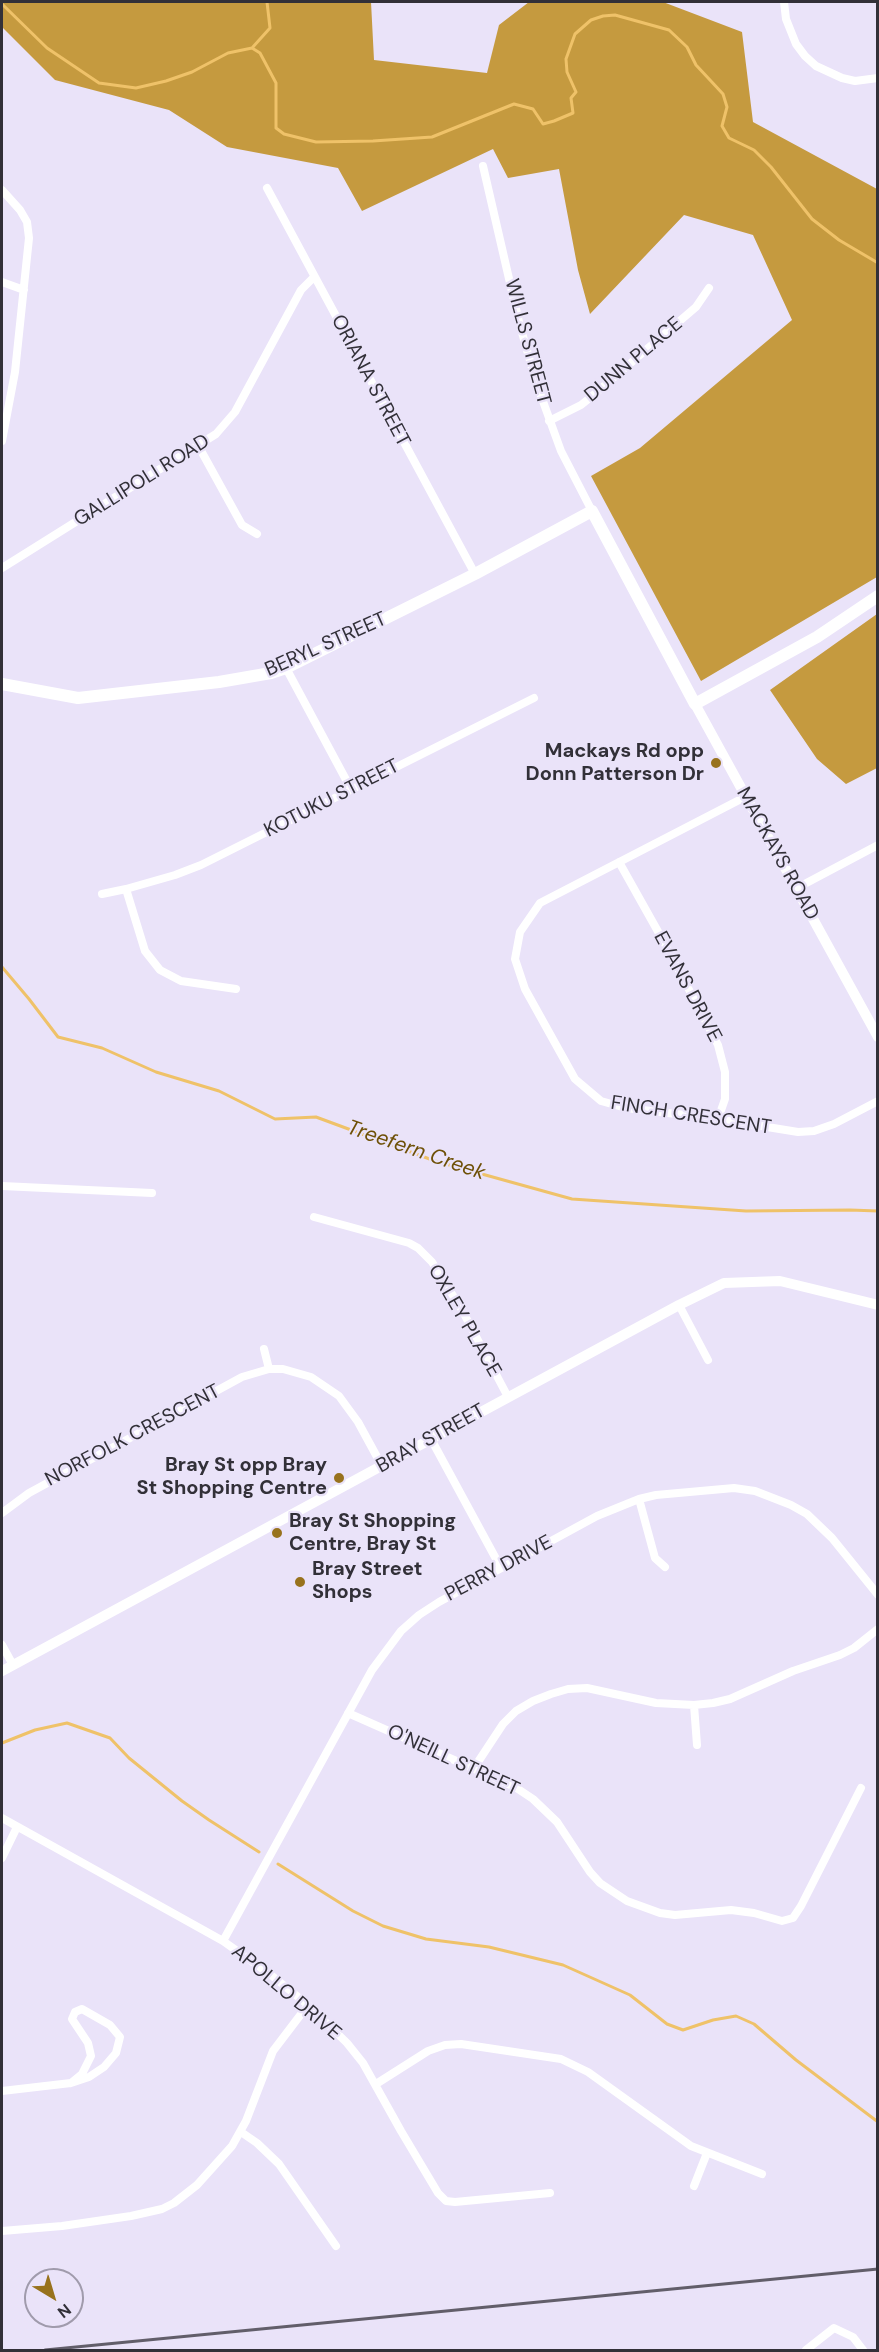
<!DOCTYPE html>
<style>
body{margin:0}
#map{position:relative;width:879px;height:2352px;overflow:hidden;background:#eae3f9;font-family:"DM Sans",sans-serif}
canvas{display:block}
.frame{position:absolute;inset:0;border:3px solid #323038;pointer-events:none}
.north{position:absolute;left:24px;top:2268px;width:60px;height:60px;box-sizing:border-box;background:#eae3f9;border:2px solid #a09bac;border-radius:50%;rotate:142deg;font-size:16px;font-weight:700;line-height:24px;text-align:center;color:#323038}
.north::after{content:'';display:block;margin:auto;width:21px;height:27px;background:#98721d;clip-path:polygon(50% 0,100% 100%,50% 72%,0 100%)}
</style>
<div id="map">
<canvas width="879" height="2352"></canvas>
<div class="frame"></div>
<div class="north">N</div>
</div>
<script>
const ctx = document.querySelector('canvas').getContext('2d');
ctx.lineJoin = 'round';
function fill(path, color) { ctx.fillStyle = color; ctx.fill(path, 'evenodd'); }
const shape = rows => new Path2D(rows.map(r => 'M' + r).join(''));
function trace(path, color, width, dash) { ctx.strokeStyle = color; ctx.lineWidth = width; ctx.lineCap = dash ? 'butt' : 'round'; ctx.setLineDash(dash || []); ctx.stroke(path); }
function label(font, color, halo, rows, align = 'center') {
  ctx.font = font + ' "DM Sans",sans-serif'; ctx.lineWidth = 4.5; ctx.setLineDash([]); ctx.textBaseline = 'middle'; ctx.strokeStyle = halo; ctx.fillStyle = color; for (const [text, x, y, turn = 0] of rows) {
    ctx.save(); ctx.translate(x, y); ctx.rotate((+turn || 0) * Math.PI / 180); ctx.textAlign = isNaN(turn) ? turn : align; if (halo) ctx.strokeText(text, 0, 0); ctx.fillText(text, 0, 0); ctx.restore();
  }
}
const forest = shape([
 [2,2,371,2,374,60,487,73,499,25,529,2,663,2,742,32,753,122,877,189,877,577,701,681,591,476,640,448,792,320,753,235,684,215,590,314,578,270,559,169,508,178,493,149,362,211,338,168,227,147,169,110,55,80,2,27],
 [877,614,877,768,846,784,817,759,770,690]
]);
const stream = shape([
 [2,4,47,48,99,83,136,88,166,81,192,72,228,53,252,48,270,28,267,2],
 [252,48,260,53,276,83,276,128,284,134,316,142,373,141,432,137,514,104,533,109,543,124,554,121,573,113,571,98,576,92,567,72,566,59,575,34,591,20,603,16,615,15,669,30,687,47,696,65,723,94,727,107,722,126,729,138,754,150,771,167,812,219,839,240,878,263],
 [2,967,29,999,58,1037,102,1048,156,1072,219,1091,275,1119,316,1117,435,1161,572,1199,746,1211,850,1210,878,1211],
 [2,1743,35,1730,67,1723,110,1738,129,1758,182,1801,209,1820,259,1852],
 [278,1864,353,1911,383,1926,426,1939,489,1947,563,1965,630,1995,667,2024,683,2030,713,2020,736,2016,754,2024,796,2060,878,2122]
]);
const minor = shape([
 [784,2,786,19,796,44,805,56,816,66,842,78,855,81,878,78],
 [483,166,519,322,536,382,561,451,592,511],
 [267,188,475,574],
 [2,190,20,210,27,222,29,238,15,372,2,441],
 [2,282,24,290],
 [549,421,581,405,591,397,696,307,709,288],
 [199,447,242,525,257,534],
 [2,568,216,434,235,412,301,290,314,277],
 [286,668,351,789],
 [745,797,540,903,520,932,515,959,525,989,575,1079,601,1101,626,1108,718,1119,798,1132,814,1131,834,1124,878,1101],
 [619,862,665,944,718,1045,725,1072,725,1099,718,1119],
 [797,888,878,845],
 [102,894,126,889],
 [236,989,181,981,160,970,145,951,126,889,175,875,201,865,534,698],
 [2,1186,152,1193],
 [314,1217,409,1243,418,1248,432,1262,462,1310,508,1397],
 [679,1305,708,1360],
 [264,1349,269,1369],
 [431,1439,501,1568],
 [639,1499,655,1558,665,1567],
 [2,1513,29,1493,242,1377,269,1369,283,1369,311,1377,339,1396,358,1422,382,1466],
 [2,1645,13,1665],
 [694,1705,697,1745],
 [348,1713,515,1787,533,1799,557,1822,590,1872,600,1883,627,1901,660,1913,675,1915,731,1910,754,1913,782,1921,793,1918,801,1906,861,1788],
 [474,1768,503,1724,516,1711,533,1701,551,1694,568,1689,587,1688,656,1703,694,1705,713,1703,730,1699,793,1671,840,1655,854,1648,878,1629],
 [2,1818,223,1941,271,1975,308,2005,347,2043,363,2063,401,2131,438,2193,446,2201,455,2202,550,2193],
 [2,1858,17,1827],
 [223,1941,372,1670,401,1631,419,1615,439,1602,597,1516,639,1499,656,1495,734,1488,755,1491,791,1505,807,1514,832,1538,878,1595],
 [376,2084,428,2051,445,2045,461,2044,561,2059,588,2072,691,2146,762,2174],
 [2,2091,71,2083,89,2077,104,2067,116,2053,120,2037,110,2025,82,2009,75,2012,72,2019,88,2043,91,2056,82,2074,71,2083],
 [241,2132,257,2143,279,2164,336,2246],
 [694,2186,707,2153],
 [2,2231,62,2226,131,2216,162,2209,174,2203,197,2185,232,2146,246,2121,273,2051,308,2005],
 [806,2350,834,2328,853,2337,863,2350]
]);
const tertiary = shape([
 [695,704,878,1037],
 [2,1671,679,1305,724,1283,780,1281,878,1305]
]);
const secondary = shape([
 [2,684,78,698,219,682,271,673,286,668,475,574,592,511,695,704,817,637,878,596]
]);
const rail = shape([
 [45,2350,878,2269]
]);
const markers = [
 [716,763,6,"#98721d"],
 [339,1478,6,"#98721d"],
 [277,1533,6,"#98721d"],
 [300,1582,6,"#98721d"]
];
const streetNames = [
 ["WILLS STREET",527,342,75],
 ["DUNN PLACE",634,360,-40],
 ["ORIANA STREET",370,381,62],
 ["GALLIPOLI ROAD",142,481,-32],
 ["BERYL STREET",326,645,-24],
 ["KOTUKU STREET",332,799,-27],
 ["MACKAYS ROAD",777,854,61],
 ["EVANS DRIVE",687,987,62],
 ["FINCH CRESCENT",691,1116,9],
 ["OXLEY PLACE",464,1321,60],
 ["NORFOLK CRESCENT",133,1436,-28],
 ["BRAY STREET",431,1439,-29],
 ["PERRY DRIVE",499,1569,-28],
 ["O'NEILL STREET",453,1761,25],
 ["APOLLO DRIVE",286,1993,40]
];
const poiNames = [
 ["Mackays Rd opp",704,752],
 ["Donn Patterson Dr",704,775],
 ["Bray St opp Bray",327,1466],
 ["St Shopping Centre",327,1489],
 ["Bray St Shopping",289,1522,"left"],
 ["Centre, Bray St",289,1545,"left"],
 ["Bray Street",312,1570,"left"],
 ["Shops",312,1593,"left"]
];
const waterNames = [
 ["Treefern Creek",416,1151,19]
];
fill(forest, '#c59a3f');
trace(stream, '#efc269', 3);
trace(minor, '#fff', 8);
trace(tertiary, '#fff', 10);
trace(secondary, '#fff', 12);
trace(rail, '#625e6a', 3);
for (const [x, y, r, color] of markers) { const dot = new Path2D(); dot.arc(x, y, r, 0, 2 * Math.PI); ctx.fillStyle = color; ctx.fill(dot); trace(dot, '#eae3f9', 2); }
label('20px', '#323038', '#eae3f9', streetNames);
label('bold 20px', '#323038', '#eae3f9', poiNames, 'right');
label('italic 21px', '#6e5007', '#eae3f9', waterNames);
</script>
